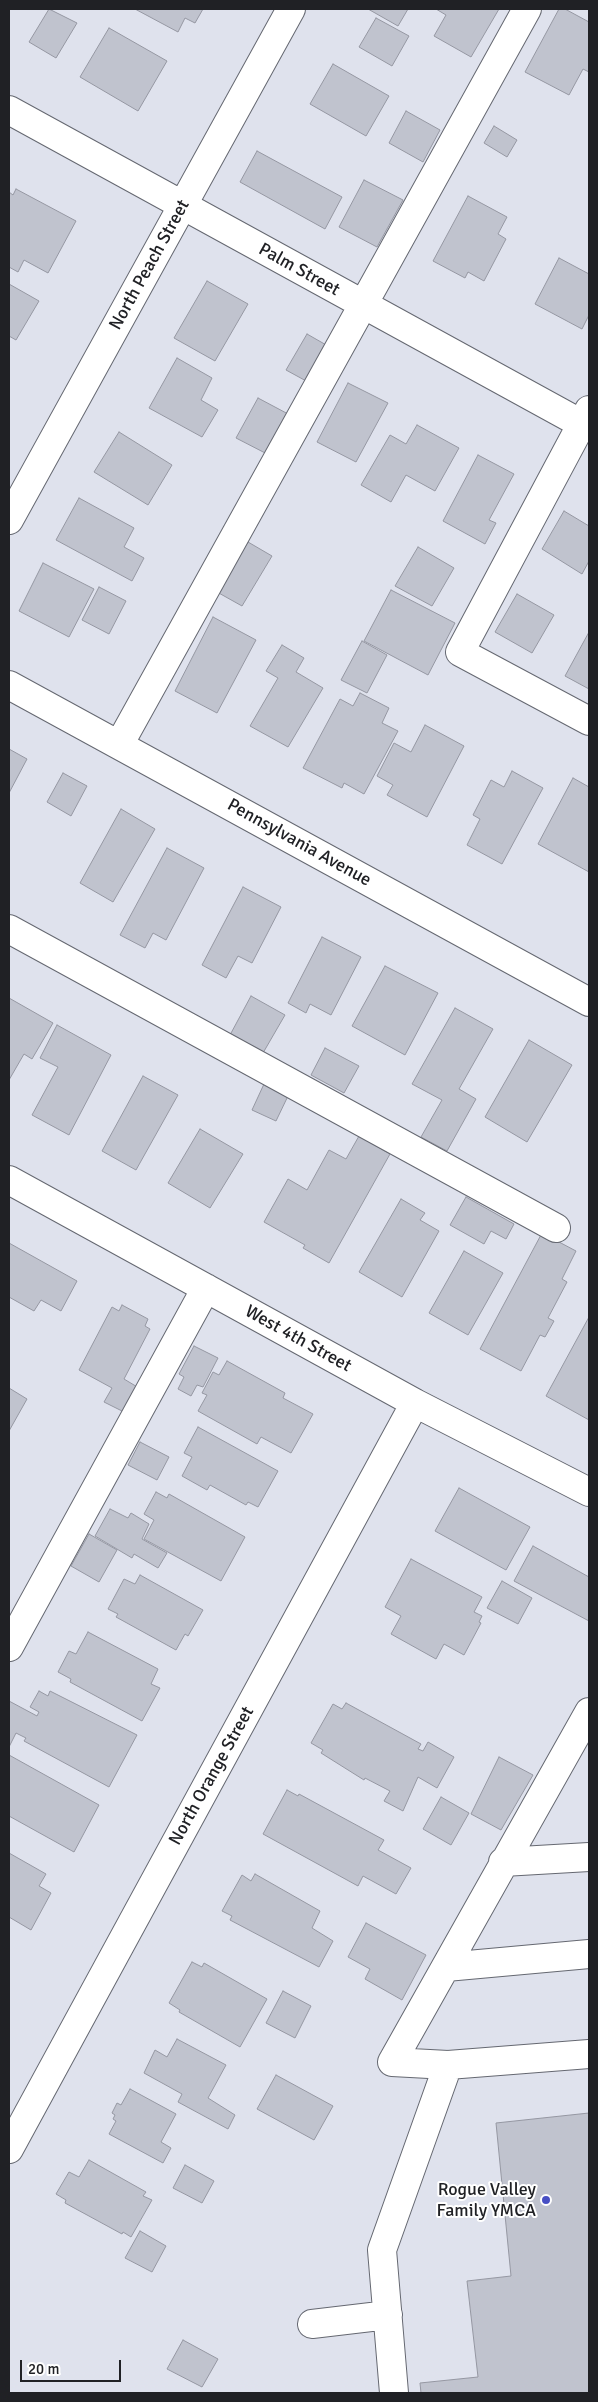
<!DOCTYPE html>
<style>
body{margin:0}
#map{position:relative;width:598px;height:2402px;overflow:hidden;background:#dfe2ed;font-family:Signika,sans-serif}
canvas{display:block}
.frame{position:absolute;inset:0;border:10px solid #202125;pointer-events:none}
.scale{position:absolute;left:20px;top:2360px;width:101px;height:22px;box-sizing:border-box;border:2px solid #202125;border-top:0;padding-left:6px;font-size:15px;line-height:18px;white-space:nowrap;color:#202125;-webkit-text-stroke:4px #fff;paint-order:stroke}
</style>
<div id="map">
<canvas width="598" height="2402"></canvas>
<div class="frame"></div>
<div class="scale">20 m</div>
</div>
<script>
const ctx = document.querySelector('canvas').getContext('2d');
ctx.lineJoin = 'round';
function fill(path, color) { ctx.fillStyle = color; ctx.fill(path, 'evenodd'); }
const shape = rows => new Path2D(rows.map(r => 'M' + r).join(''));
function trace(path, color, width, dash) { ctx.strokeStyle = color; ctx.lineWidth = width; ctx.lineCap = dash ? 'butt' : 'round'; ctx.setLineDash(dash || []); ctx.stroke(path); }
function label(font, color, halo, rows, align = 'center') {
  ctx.font = font + ' Signika,sans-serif'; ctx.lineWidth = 4; ctx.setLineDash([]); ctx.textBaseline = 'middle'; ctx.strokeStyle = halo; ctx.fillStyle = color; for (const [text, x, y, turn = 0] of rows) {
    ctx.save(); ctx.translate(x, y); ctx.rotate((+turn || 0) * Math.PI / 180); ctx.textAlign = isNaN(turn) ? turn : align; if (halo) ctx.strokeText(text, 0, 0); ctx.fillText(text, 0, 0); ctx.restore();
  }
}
const building = shape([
 [49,9,77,23,56,58,29,42,49,9],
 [135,9,203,9,195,23,185,18,178,32,135,9],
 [368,9,408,9,398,26,368,9],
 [436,9,499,9,471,57,434,36,446,15,436,9],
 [559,9,565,9,589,22,589,72,583,69,569,95,525,72,559,9],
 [376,18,409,36,392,66,359,47,376,18],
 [109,28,167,61,138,111,80,77,109,28],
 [333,64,389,96,366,136,310,104,333,64],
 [406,111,440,130,423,162,389,143,406,111],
 [494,126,517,140,507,157,484,143,494,126],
 [257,151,342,197,325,229,240,182,257,151],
 [364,180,403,200,377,247,339,227,364,180],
 [16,189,76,221,48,273,24,260,18,272,9,267,9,192,13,195,16,189],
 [468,196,507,217,498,234,506,239,484,281,468,272,465,278,433,261,468,196],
 [559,258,589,274,589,315,582,329,535,304,559,258],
 [207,281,248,304,215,361,174,338,207,281],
 [9,284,39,301,16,340,9,336,9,284],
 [307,334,328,346,308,382,286,370,307,334],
 [177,358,212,378,201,400,218,410,202,437,149,408,177,358],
 [348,383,388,403,356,462,317,442,348,383],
 [258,398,290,415,269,455,236,438,258,398],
 [417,425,459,448,435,491,406,475,391,502,361,485,390,435,406,444,417,425],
 [119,432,172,465,148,505,94,472,119,432],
 [478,455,514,474,489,520,496,523,485,544,443,521,478,455],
 [79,498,134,528,124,547,144,558,132,581,56,540,79,498],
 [564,511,589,526,589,561,582,574,542,549,564,511],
 [248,542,272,556,242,606,217,592,248,542],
 [418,547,454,568,432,606,395,586,418,547],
 [43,563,94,589,69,637,19,611,43,563],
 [99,587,126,601,109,634,82,620,99,587],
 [391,590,455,623,428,675,364,641,391,590],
 [517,594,554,615,532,653,495,632,517,594],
 [213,617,256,640,217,713,175,691,213,617],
 [589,632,589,689,565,676,589,632],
 [362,641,387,655,367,693,341,680,362,641],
 [282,645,304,658,296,672,323,688,288,747,250,726,278,678,266,671,282,645],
 [360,693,389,708,382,723,398,731,364,794,344,783,342,788,303,768,340,699,353,706,360,693],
 [425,725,464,746,427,817,387,795,393,785,377,776,394,743,411,752,425,725],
 [9,749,27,759,9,793,9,749],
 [512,771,543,788,502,864,467,845,480,819,473,815,491,780,504,787,512,771],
 [63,773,87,786,71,816,47,802,63,773],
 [573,778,589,787,589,872,538,844,573,778],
 [121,809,155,829,113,902,80,883,121,809],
 [167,848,204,868,166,940,153,933,145,948,120,935,167,848],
 [243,887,281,907,252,963,238,956,226,978,202,965,243,887],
 [322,937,361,957,331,1015,310,1004,306,1013,288,1003,322,937],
 [385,966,438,993,405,1055,352,1026,385,966],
 [251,996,285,1015,263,1053,230,1035,251,996],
 [9,998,53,1023,32,1059,24,1054,9,1080,9,998],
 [455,1008,493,1029,459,1089,476,1099,447,1151,421,1137,442,1100,412,1084,455,1008],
 [57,1025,111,1055,69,1135,32,1115,58,1067,40,1058,57,1025],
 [529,1040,572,1065,527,1142,485,1117,529,1040],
 [325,1048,359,1066,344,1093,311,1075,325,1048],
 [143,1076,178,1095,136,1170,102,1151,143,1076],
 [264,1084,288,1096,276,1121,252,1110,264,1084],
 [200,1129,243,1154,210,1208,168,1183,200,1129],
 [359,1136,390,1154,329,1263,303,1248,305,1245,264,1222,288,1179,307,1190,329,1150,346,1159,359,1136],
 [466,1197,514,1224,506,1239,491,1231,484,1244,450,1225,466,1197],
 [401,1199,425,1213,420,1220,439,1231,402,1297,359,1272,401,1199],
 [542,1233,576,1251,562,1279,567,1282,548,1318,554,1321,545,1337,540,1335,521,1371,480,1349,542,1233],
 [9,1243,77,1281,61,1311,41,1300,34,1311,9,1297,9,1243],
 [464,1251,503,1273,468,1335,429,1313,464,1251],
 [122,1305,148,1319,145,1326,150,1329,124,1379,139,1388,126,1413,104,1402,112,1388,79,1370,112,1307,119,1311,122,1305],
 [589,1317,589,1420,546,1396,589,1317],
 [194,1346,218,1358,203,1387,197,1385,191,1396,178,1389,184,1377,179,1374,194,1346],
 [227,1361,285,1393,283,1398,313,1414,291,1453,261,1437,257,1444,198,1411,207,1395,202,1393,213,1372,219,1375,227,1361],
 [9,1388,27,1399,9,1431,9,1388],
 [198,1427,278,1471,258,1507,248,1502,246,1505,210,1485,207,1490,182,1476,192,1457,184,1453,198,1427],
 [140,1442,169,1457,157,1480,128,1465,140,1442],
 [459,1488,530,1527,506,1570,435,1531,459,1488],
 [156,1492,167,1498,169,1494,245,1537,221,1581,144,1539,154,1520,144,1514,156,1492],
 [110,1509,128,1518,131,1513,149,1524,142,1539,167,1553,158,1568,134,1554,132,1558,95,1536,110,1509],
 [89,1534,117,1550,99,1582,71,1566,89,1534],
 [533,1546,589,1577,589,1621,514,1581,533,1546],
 [411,1559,482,1597,474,1612,482,1616,479,1622,481,1623,464,1655,444,1644,436,1659,391,1634,401,1616,385,1607,411,1559],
 [140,1575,203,1610,188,1636,185,1634,176,1650,116,1617,118,1614,108,1609,124,1579,135,1584,140,1575],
 [502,1581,532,1598,518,1624,487,1608,502,1581],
 [88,1632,158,1669,151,1684,160,1688,142,1721,70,1682,71,1679,58,1672,69,1651,76,1654,88,1632],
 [39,1691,48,1696,50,1691,137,1735,109,1787,24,1741,26,1738,16,1733,9,1747,9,1701,37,1716,39,1712,30,1707,39,1691],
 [346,1703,421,1744,418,1749,423,1751,428,1742,454,1757,437,1788,418,1777,403,1811,384,1801,390,1791,365,1778,364,1780,321,1753,323,1750,311,1743,333,1704,342,1709,346,1703],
 [9,1755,99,1805,74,1852,9,1816,9,1755],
 [499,1757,533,1775,501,1830,471,1814,499,1757],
 [287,1790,298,1796,299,1794,384,1840,378,1850,411,1868,396,1894,363,1876,358,1886,263,1834,287,1790],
 [441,1797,469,1813,451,1845,423,1829,441,1797],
 [9,1853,46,1874,39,1886,51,1893,31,1930,9,1917,9,1853],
 [255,1874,320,1911,312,1928,333,1941,319,1967,230,1920,232,1916,222,1911,242,1875,251,1881,255,1874],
 [366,1923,426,1955,402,2000,365,1979,370,1969,348,1957,366,1923],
 [192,1962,202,1967,204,1963,267,1999,240,2047,179,2012,180,2010,169,2003,192,1962],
 [283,1991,311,2006,295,2038,266,2023,283,1991],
 [177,2039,226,2065,208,2098,235,2115,228,2129,178,2102,182,2094,144,2073,155,2050,167,2057,177,2039],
 [276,2075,333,2106,314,2140,257,2109,276,2075],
 [130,2089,176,2114,161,2142,171,2148,163,2163,109,2134,116,2121,113,2119,115,2115,112,2113,117,2103,121,2105,130,2089],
 [589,2113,589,2393,421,2393,420,2383,478,2377,467,2281,511,2276,496,2123,589,2113],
 [89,2160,146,2192,143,2196,152,2200,131,2237,123,2232,122,2234,65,2203,66,2200,56,2194,69,2172,79,2177,89,2160],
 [185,2165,214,2181,202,2203,173,2188,185,2165],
 [140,2231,166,2246,152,2272,125,2258,140,2231],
 [183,2340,218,2359,202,2387,167,2369,183,2340]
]);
const minor = shape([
 [9,110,589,428],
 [589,410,460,652,589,721],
 [9,520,291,9],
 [9,685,589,1002],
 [119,745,527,9],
 [9,929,556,1228],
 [9,1180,415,1403,589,1492],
 [9,1647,206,1288],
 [503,1862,589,1857],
 [446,1967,589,1954],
 [448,2065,392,2062,589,1712],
 [9,2149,415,1403],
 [312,2324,388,2315],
 [394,2393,382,2250,448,2065,589,2054]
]);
const markers = [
 [546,2200,5,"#484fc4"]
];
const streetNames = [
 ["North Peach Street",150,265,-61],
 ["Palm Street",299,270,29],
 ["Pennsylvania Avenue",299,843,29],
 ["West 4th Street",298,1339,29],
 ["North Orange Street",212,1776,-61]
];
const poiNames = [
 ["Rogue Valley",536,2190],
 ["Family YMCA",536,2211]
];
fill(building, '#c0c3ce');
trace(building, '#9597a2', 1);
trace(minor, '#656871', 30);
trace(minor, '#fff', 28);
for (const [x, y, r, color] of markers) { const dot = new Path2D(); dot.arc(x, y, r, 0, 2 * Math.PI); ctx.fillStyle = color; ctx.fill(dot); trace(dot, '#fff', 2); }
label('18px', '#202125', '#fff', streetNames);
label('18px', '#202125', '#fff', poiNames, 'right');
</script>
